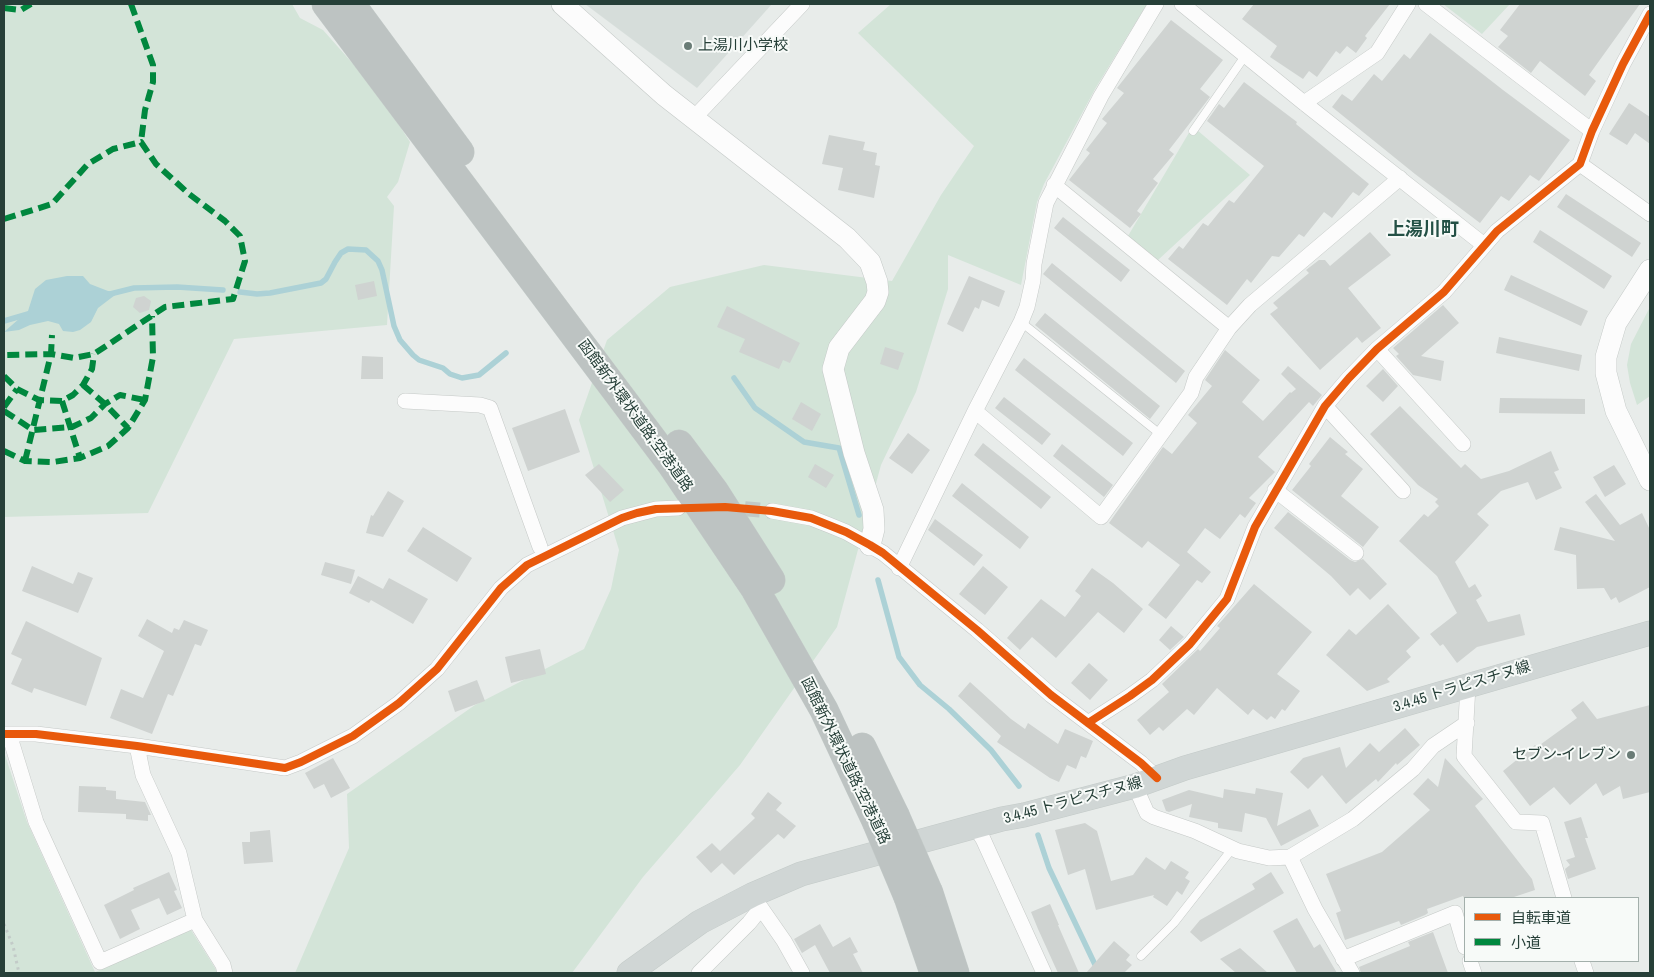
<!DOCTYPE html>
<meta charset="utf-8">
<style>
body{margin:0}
#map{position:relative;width:1654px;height:977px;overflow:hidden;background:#e8ecea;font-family:"Archivo Narrow","Noto Sans JP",sans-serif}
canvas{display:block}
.frame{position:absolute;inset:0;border:5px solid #263f38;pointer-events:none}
.legend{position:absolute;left:1464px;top:897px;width:175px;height:65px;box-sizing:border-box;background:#f7faf8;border:1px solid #a3afab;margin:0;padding:6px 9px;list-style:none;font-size:15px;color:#263f38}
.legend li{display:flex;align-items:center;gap:10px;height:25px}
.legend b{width:25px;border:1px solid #a3afab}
</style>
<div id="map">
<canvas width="1654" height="977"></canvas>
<div class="frame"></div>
<ul class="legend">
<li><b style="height:6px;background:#e8590c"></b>自転車道</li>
<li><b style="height:6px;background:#00873e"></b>小道</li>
</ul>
</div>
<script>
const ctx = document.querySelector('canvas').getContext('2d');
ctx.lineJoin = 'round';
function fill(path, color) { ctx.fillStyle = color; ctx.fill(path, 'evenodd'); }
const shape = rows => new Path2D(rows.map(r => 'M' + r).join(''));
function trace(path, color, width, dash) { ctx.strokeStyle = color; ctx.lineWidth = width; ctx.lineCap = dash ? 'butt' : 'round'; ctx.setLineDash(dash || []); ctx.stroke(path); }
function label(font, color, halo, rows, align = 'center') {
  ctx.font = font + ' "Archivo Narrow","Noto Sans JP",sans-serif'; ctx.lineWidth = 4; ctx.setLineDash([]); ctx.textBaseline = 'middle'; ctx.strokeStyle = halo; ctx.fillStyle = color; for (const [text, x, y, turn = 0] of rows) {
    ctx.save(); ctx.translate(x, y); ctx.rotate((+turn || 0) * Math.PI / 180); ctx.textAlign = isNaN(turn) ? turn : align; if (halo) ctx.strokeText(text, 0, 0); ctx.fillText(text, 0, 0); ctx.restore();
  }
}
const built = shape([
 [585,4,772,4,697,88]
]);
const green = shape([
 [4,4,292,4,300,18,323,30,378,92,410,142,398,182,387,197,394,206,387,325,234,339,148,513,4,517],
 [891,4,1147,4,1095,89,1044,184,1037,202,1021,285,948,255,948,289,916,392,881,465,837,627,740,765,643,877,572,973,295,973,349,848,347,794,475,705,584,649,611,589,619,550,579,420,607,340,670,287,764,265,892,281,941,195,974,146,858,33],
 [1443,4,1510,4,1482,34],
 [1197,130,1250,175,1158,260,1128,236,1190,131],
 [1650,307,1650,396,1637,405,1630,383,1627,365,1631,344],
 [4,752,27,822,95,972,191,930,215,968,217,973,4,973]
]);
const water = shape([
 [67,276,83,276,90,284,108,291,119,292,98,308,91,322,80,330,73,332,63,331,59,324,48,321,30,325,19,330,4,332,28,311,35,289,46,280]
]);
const stream = shape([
 [240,292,257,294,270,293,321,283,326,279,335,262,341,253,348,249,366,250,378,261,382,270,394,326,400,340,413,355,419,360,443,368,450,374,462,378,479,375,506,353],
 [110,294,134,288,177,287,223,290],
 [4,321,28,314],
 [734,378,755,408,804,442,839,448,859,515],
 [878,580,899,657,920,685,949,709,991,750,1019,786],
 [1038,835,1049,868,1099,973]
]);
const building = shape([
 [1254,4,1390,4,1365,36,1367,38,1356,53,1347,46,1340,54,1336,51,1317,77,1309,71,1303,79,1270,57,1277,46,1242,19],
 [1520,4,1640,4,1589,75,1596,81,1585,96,1540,61,1531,73,1498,47,1508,36,1500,30],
 [1171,20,1223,60,1200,89,1210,97,1169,150,1174,154,1153,179,1158,183,1137,211,1141,214,1130,228,1069,180,1090,153,1086,150,1107,123,1102,119,1124,93,1117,88],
 [1430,33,1503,90,1570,140,1539,181,1530,175,1509,201,1501,196,1480,223,1415,174,1332,107,1342,94,1352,101,1374,74,1382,81,1404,54,1410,59],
 [1244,82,1297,122,1296,124,1369,184,1359,196,1353,192,1332,218,1324,212,1304,237,1299,234,1279,257,1272,256,1251,283,1247,279,1227,305,1168,259,1179,246,1183,249,1203,223,1208,226,1229,200,1234,203,1264,166,1207,121,1219,104,1224,108],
 [1629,103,1650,117,1650,144,1635,133,1627,145,1609,134],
 [829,135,865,142,863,150,877,153,875,165,880,166,874,198,838,190,843,168,822,164],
 [1566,194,1641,243,1632,257,1557,207],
 [1063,217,1130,270,1121,282,1054,228],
 [1540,230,1612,276,1604,289,1533,242],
 [1370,232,1391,255,1348,288,1381,328,1362,343,1357,337,1320,370,1270,314,1278,308,1273,303,1309,273,1306,270,1319,260,1325,260,1330,266],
 [1052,263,1185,371,1176,383,1043,274],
 [1511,275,1588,311,1581,326,1504,290],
 [969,276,1005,291,999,307,982,300,979,309,975,307,963,332,947,324],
 [374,281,377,296,358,300,355,285],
 [144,296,151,301,149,310,140,313,133,307,136,298],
 [1443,305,1459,323,1421,356,1444,361,1441,381,1413,375,1396,356,1399,354,1393,348],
 [727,306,800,343,790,363,783,360,779,369,739,352,745,339,717,327],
 [1045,313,1160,406,1150,419,1035,325],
 [1499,337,1582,355,1579,371,1496,353],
 [885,347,904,353,898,370,880,364],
 [1225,350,1260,380,1242,402,1263,421,1290,392,1291,393,1296,389,1281,374,1288,366,1322,395,1313,406,1309,402,1258,457,1275,472,1249,498,1256,503,1245,518,1240,514,1220,539,1205,528,1187,552,1211,572,1202,583,1197,580,1166,619,1148,605,1180,565,1148,541,1142,548,1109,523,1163,447,1172,454,1197,423,1188,415,1212,386,1205,380],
 [362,356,383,357,383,379,361,379],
 [1024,358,1133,443,1123,456,1015,370],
 [1383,369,1398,386,1383,402,1366,386],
 [1004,397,1051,434,1042,445,995,408],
 [1500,398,1585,399,1585,414,1499,413],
 [801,402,821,414,812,431,792,419],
 [1400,406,1461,468,1465,464,1481,479,1509,471,1551,451,1559,470,1554,472,1562,488,1536,500,1528,482,1501,491,1477,514,1489,525,1455,562,1469,588,1475,584,1482,596,1476,600,1488,622,1520,614,1525,635,1477,647,1457,663,1443,644,1440,646,1430,634,1457,613,1437,576,1399,541,1424,514,1428,517,1439,506,1435,502,1438,499,1418,485,1370,434],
 [565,409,580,452,528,471,512,428],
 [908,433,930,450,912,474,889,458],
 [1330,437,1348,452,1345,454,1363,469,1341,496,1379,527,1363,547,1292,490,1311,466,1309,464],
 [983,443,1051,497,1041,509,974,455],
 [1062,444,1113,485,1104,497,1053,456],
 [599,464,624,490,610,502,585,475],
 [815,464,834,475,826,488,808,477],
 [1614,465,1626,484,1605,497,1593,477],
 [962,483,1029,537,1020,549,952,496],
 [388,491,404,501,383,537,366,533,371,515,373,516],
 [1596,494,1620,525,1642,513,1650,530,1650,587,1619,603,1616,597,1611,600,1604,588,1577,589,1576,555,1554,550,1560,527,1615,541,1585,502],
 [1288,512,1350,560,1355,562,1363,559,1387,584,1370,600,1358,588,1350,596,1331,576,1274,528],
 [935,519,983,555,974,566,928,530],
 [423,527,472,558,457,582,407,551],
 [325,562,355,570,351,584,321,575],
 [32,566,73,584,78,572,93,578,78,613,22,591],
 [983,566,1008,587,985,615,959,594],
 [1092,568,1113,583,1143,609,1124,633,1098,612,1056,658,1032,637,1020,650,1007,638,1041,599,1065,617,1081,596,1075,591],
 [358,576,383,589,389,578,428,599,413,624,371,600,369,603,349,593],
 [1254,584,1312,632,1277,674,1300,691,1285,711,1282,709,1275,719,1271,716,1267,720,1253,709,1248,715,1217,688,1194,715,1187,709,1163,731,1159,727,1150,735,1137,720,1169,692,1162,684,1198,649,1200,651,1220,628,1217,626],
 [1388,604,1420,638,1406,651,1411,657,1387,679,1390,682,1367,691,1326,655,1349,629,1356,635],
 [147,619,172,633,174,628,179,630,184,620,208,630,201,646,195,644,173,696,168,694,152,734,110,718,121,689,143,698,164,651,138,636],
 [26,621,102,658,86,706,34,688,32,693,11,684,22,659,11,654],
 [1171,626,1184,637,1170,650,1159,640],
 [540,649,546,674,511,683,505,657],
 [1089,663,1108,680,1090,700,1071,683],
 [477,680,485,701,455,712,448,691],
 [970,682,1011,719,1025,729,1028,723,1058,744,1065,729,1093,741,1086,758,1081,756,1076,769,1067,765,1059,782,1050,778,997,742,1001,736,958,696],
 [1583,701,1597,719,1650,705,1650,792,1623,799,1620,786,1603,796,1596,783,1570,805,1554,787,1530,806,1503,771,1535,745,1537,747,1577,718,1571,710],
 [1405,728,1420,745,1397,765,1396,763,1378,782,1376,779,1346,804,1322,775,1308,789,1290,772,1303,758,1340,747,1346,768,1370,743,1379,752],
 [333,758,350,788,331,798,324,784,314,789,305,773],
 [1445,758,1483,799,1475,806,1532,879,1535,890,1511,898,1464,898,1463,896,1427,909,1428,913,1425,915,1401,925,1399,921,1345,940,1336,913,1341,911,1326,874,1382,852,1430,810,1413,794,1428,778,1438,787],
 [79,786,106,787,106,790,116,791,116,799,145,802,151,815,148,815,148,821,126,819,126,814,78,812],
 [1256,788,1283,793,1277,826,1310,809,1319,826,1281,846,1266,818,1245,813,1242,832,1218,828,1218,823,1189,817,1192,804,1169,812,1166,811,1162,800,1189,790,1223,798,1224,789,1255,794],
 [768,792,782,803,776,810,796,826,784,839,778,834,734,875,722,863,711,873,696,857,712,843,720,851,755,818,751,814],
 [1581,817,1588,838,1585,838,1596,869,1568,879,1565,869,1570,865,1566,860,1575,857,1564,822],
 [1085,823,1097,831,1111,881,1133,875,1146,857,1165,870,1171,861,1189,872,1185,878,1190,881,1182,895,1177,891,1167,906,1153,897,1154,895,1096,910,1085,869,1068,875,1055,830],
 [270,830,273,862,244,864,242,842,250,842,250,832],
 [169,872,177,890,174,891,182,908,167,915,159,898,131,910,140,929,120,939,104,905,134,890,133,888],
 [1271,872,1284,893,1201,942,1190,932,1200,920,1255,889,1252,884],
 [1050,904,1059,925,1058,925,1079,973,1058,973,1038,929,1031,912],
 [1297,918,1314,948,1320,944,1337,973,1297,973,1273,931],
 [820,924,833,947,850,937,858,952,853,954,863,973,830,973,815,945,802,953,794,939],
 [1433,932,1448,973,1361,973,1359,967,1410,946,1408,942],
 [1114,941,1130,955,1126,960,1132,965,1124,973,1086,973],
 [1240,948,1268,973,1236,973,1220,959]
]);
const streetTunnel = shape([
 [722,507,772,511]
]);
const path = shape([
 [4,924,13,946,19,973]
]);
const lane = shape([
 [1193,131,1245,56],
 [1021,322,1160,434],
 [1141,956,1174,923,1232,849]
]);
const street = shape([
 [1182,4,1304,103,1484,245],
 [1426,4,1592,131],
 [1304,103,1377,53,1408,4],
 [693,119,802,4],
 [1580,164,1650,214],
 [1054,185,1229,328],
 [1377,349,1463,444],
 [405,401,480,405,490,408,540,547],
 [1325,406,1403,491],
 [975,411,1101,517,1191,393,1196,377,1229,328,1250,305,1400,178],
 [1275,490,1356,553],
 [772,511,811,518,829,525,846,532,883,553,977,630,1051,695,1141,763,1157,778],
 [899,568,975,411,1021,322,1027,307,1033,280,1034,264,1046,203,1101,96,1156,4],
 [1468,686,1464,756,1516,822,1542,823,1564,898],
 [1088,723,1130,696,1152,680,1190,644,1227,599,1255,527,1325,406,1349,378,1377,349,1444,292,1497,231,1580,164,1592,131,1623,64,1650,14],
 [4,734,36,734,137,746,285,768,301,762,353,736,399,703,437,669,501,588,527,565,622,518,656,509,678,508],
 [9,734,36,822,100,962,195,920],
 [137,746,143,775,179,853,195,920,223,965,225,973],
 [1135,786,1147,813,1154,817,1195,831,1238,851,1269,858,1290,857,1353,819,1413,769,1433,746,1467,723],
 [975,826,983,839,1044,973],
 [1290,857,1315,909,1352,973],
 [752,895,784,941,802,973],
 [1343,959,1455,913,1465,947],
 [1470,961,1474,973],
 [1582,961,1586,973],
 [699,973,749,923,761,908]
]);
const secondary = shape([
 [562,4,664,95,847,238,870,262,877,282,878,292,875,301,839,348,833,369,854,453,873,510,874,529,870,545],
 [1650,270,1616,323,1606,357,1606,373,1616,411,1650,480]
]);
const primary = shape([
 [629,973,700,922,752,895,801,874,1002,819,1024,815,1135,786,1185,768,1650,633]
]);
const highway = shape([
 [326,4,671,464,755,589,824,710,876,821],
 [351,4,460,152],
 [679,444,715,492,771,580],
 [862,747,895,815],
 [929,893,955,973],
 [908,897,934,973]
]);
const highwayBridge = shape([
 [895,815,929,893],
 [876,821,908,897]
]);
const quiet = shape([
 [131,4,153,65,153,82,145,110,141,142],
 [4,8,21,10,31,4],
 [4,219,52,204,88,164,113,149,141,142,156,164,189,194,225,221,240,236,245,261,233,299,165,307,94,354,74,358,51,354,4,355],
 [4,376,17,389,39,400,62,401,73,395,83,385,92,369,94,354],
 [83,385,105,404,128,428],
 [62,401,80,458],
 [4,407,17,389],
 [4,411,33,430,72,427,91,418,105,404,120,395,145,400],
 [4,451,25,461,53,462,80,458,108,446,128,428,145,400,153,357,152,316],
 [25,461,51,354,52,335]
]);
const cycleway = shape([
 [1088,723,1130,696,1152,680,1190,644,1227,599,1255,527,1325,406,1349,378,1377,349,1444,292,1497,231,1580,164,1592,131,1623,64,1650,14],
 [4,734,36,734,137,746,285,768,301,762,353,736,399,703,437,669,501,588,527,565,622,518,637,513,656,509,725,507,772,511,811,518,846,532,870,545,883,553,977,630,1051,695,1141,763,1157,778]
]);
const markers = [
 [688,46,5,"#6a7c76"],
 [1631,755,5,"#6a7c76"]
];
const poiNames = [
 ["上湯川小学校",698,46],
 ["セブン-イレブン",1621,755,"right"]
];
const streetNames = [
 ["函館新外環状道路;空港道路",635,416,54],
 ["3.4.45 トラピスチヌ線",1462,687,-17],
 ["函館新外環状道路;空港道路",845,761,64],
 ["3.4.45 トラピスチヌ線",1073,801,-15]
];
const quarterNames = [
 ["上湯川町",1423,230]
];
fill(built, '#d6ddda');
fill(green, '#d3e4d8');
fill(water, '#acd1d6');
trace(stream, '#acd1d6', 5.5);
fill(building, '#cfd3d1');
trace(streetTunnel, '#c1c9c6', 15, [15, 8]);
trace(lane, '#c5c9c7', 9);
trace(street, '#c5c9c7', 16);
trace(secondary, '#c4c9c7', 22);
trace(primary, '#c3cac8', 25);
trace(highway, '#c3cac8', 29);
trace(path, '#c3cbc8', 3, [2.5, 4]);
trace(lane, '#fcfcfc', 8);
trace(street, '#fcfcfc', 15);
trace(secondary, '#fcfcfc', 21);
trace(primary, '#d0d6d5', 24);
trace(highway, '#bdc3c2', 28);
trace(highwayBridge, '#c3cac8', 29, []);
trace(highwayBridge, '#bdc3c2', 28);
trace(quiet, '#00873e', 6, [12, 6]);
trace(cycleway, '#e8590c', 8);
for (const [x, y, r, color] of markers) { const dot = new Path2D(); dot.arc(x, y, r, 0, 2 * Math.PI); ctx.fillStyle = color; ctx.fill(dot); trace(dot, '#f7faf8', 2); }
label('15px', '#263f38', '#f7faf8', poiNames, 'left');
label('15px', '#263f38', '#f7faf8', streetNames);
label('bold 18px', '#235045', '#f7faf8', quarterNames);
</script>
